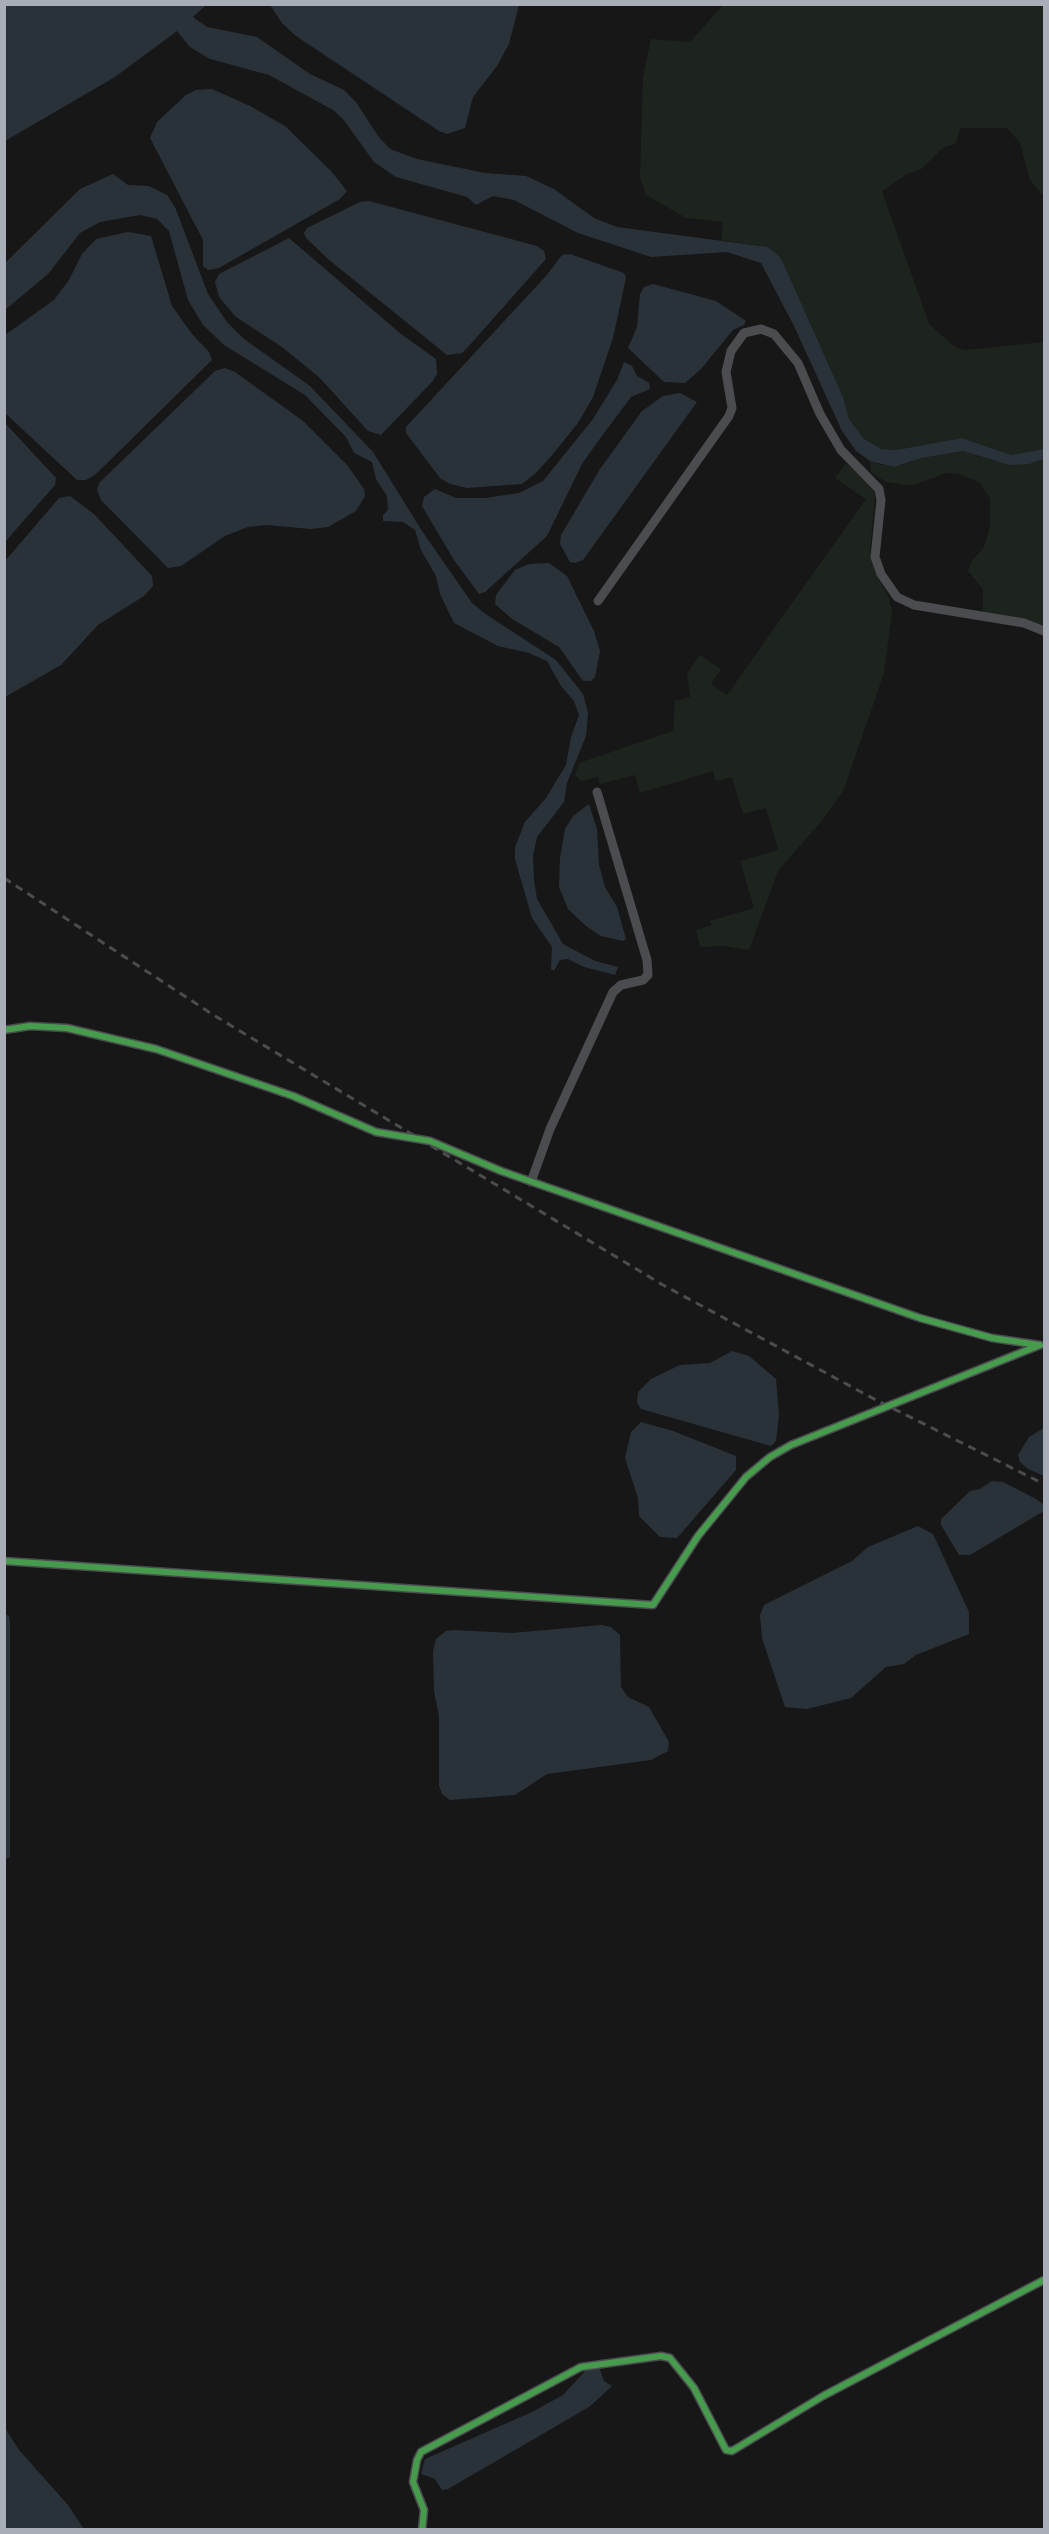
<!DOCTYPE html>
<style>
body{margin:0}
#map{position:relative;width:1049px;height:2534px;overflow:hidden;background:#171717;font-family:"PT Sans Narrow",sans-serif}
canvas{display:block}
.frame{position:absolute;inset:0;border:6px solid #a8adb8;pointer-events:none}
</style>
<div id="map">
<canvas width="1049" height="2534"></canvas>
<div class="frame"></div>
</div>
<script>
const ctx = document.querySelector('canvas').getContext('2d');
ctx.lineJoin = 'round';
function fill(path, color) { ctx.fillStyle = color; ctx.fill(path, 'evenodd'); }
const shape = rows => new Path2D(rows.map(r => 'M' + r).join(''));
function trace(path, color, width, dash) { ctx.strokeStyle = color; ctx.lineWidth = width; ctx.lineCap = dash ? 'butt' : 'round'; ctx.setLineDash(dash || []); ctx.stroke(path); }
const green = shape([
 [723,5,1044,5,1044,197,1030,180,1020,143,1007,128,960,128,956,143,943,148,921,169,907,174,882,191,929,324,955,347,965,350,1044,342,1044,449,1011,455,962,438,896,450,877,448,863,439,849,419,843,397,781,258,768,247,721,240,723,222,686,218,646,195,640,176,643,77,651,39,690,42],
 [963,451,994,461,1034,463,1044,459,1044,626,983,612,983,589,968,571,971,562,984,547,990,527,990,499,980,483,960,474,946,473,917,484,906,485,886,482,871,472,870,461,882,465,903,465,922,458],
 [846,463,870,484,875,494,870,554,875,572,889,598,892,612,884,673,844,789,824,818,778,871,749,950,725,946,700,947,696,930,712,925,710,921,754,908,740,861,778,850,766,808,743,814,732,777,716,781,713,771,640,793,635,775,600,784,598,777,582,781,575,775,579,763,673,731,675,701,690,697,687,673,700,655,721,669,711,684,727,695,866,499,835,478]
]);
const water = shape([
 [5,4,206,5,193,17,207,27,257,37,310,74,344,90,356,102,378,136,390,149,417,159,485,173,526,176,554,189,594,218,617,227,768,247,781,258,843,397,849,419,864,439,881,449,896,450,962,438,1011,455,1044,449,1044,459,1029,464,1009,465,963,451,922,458,894,467,870,461,856,451,842,431,794,326,761,263,727,252,651,257,578,233,514,200,493,196,476,205,467,197,396,177,374,162,343,119,333,110,269,75,210,59,190,47,177,31,115,77,5,141],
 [270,5,519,5,509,44,497,66,473,97,465,128,447,134,439,131,296,36,282,23],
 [212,89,250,106,285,126,331,171,347,191,340,199,219,268,208,270,203,266,203,240,150,138,157,122,186,95,196,90],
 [113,174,128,185,149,186,167,195,175,207,208,294,227,322,244,339,310,386,373,452,422,531,472,603,487,615,556,660,583,694,588,713,586,736,567,783,564,802,537,837,533,856,534,880,537,899,563,944,595,961,618,967,615,975,584,967,568,959,560,960,554,971,551,969,552,947,532,918,515,859,515,847,525,822,546,798,566,765,571,737,579,715,574,701,561,686,547,661,529,653,498,646,454,623,440,594,436,576,421,550,415,530,403,522,383,521,383,515,388,510,387,496,376,479,372,462,354,453,346,437,305,395,224,345,203,325,188,300,169,231,157,219,140,215,100,222,80,233,48,274,5,310,5,263,80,189],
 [369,201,537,246,544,251,546,259,468,347,462,353,447,355,328,259,306,238,304,233,307,228,360,202],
 [128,232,151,236,172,306,192,334,209,352,212,360,96,474,86,480,77,480,5,413,5,335,54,300,69,280,82,254,96,239],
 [289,238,401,334,436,359,437,374,432,382,381,435,368,431,319,377,282,347,236,317,219,297,215,282,219,274],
 [570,254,624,273,626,278,613,338,593,397,578,423,553,454,536,473,522,484,467,488,450,484,440,478,406,433,406,427,546,276,562,255],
 [653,284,716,301,746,321,744,325,733,330,701,369,685,383,664,382,628,348,637,327,640,294,644,287],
 [624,362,632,366,637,376,649,383,650,389,631,397,596,444,582,464,547,536,485,592,479,594,454,560,422,506,424,497,435,489,456,498,485,498,519,493,543,481,593,419,617,380],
 [225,368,235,372,303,421,348,466,364,489,365,496,356,511,328,527,311,529,266,525,248,527,225,536,181,566,168,568,101,500,97,490,99,483,215,371],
 [680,393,697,402,583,560,575,563,570,562,560,544,561,535,600,469,642,411,663,396],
 [5,423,56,478,55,485,5,542],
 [70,496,94,514,152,576,153,586,144,596,98,625,61,665,5,697,5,561,59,498],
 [549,563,567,576,594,631,600,651,595,677,591,681,583,681,559,647,512,619,495,604,496,595,515,570,529,564],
 [589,804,597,829,599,865,605,887,617,907,626,939,623,941,601,936,586,926,568,909,559,887,560,858,565,829,573,816],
 [732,1351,749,1356,776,1379,779,1415,776,1441,771,1446,641,1409,637,1403,638,1392,651,1379,680,1365,710,1363],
 [641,1422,673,1431,736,1456,736,1470,677,1538,660,1537,639,1516,638,1498,625,1458,631,1432],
 [1044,1428,1044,1476,1028,1469,1020,1462,1018,1455,1029,1437],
 [992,1481,1003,1482,1036,1499,1044,1505,1044,1511,970,1555,959,1555,941,1525,941,1519,970,1491,980,1489],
 [918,1526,933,1534,969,1612,969,1634,916,1655,904,1664,886,1667,851,1698,807,1709,785,1707,762,1638,760,1615,764,1605,852,1561,868,1547],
 [4,1614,9,1616,10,1622,10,1857,5,1859],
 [601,1625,611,1627,620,1635,621,1687,628,1697,649,1707,669,1742,668,1751,651,1760,547,1774,515,1795,450,1800,442,1794,439,1785,439,1716,434,1691,433,1651,436,1639,446,1631,453,1630,512,1633],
 [599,2367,604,2381,612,2386,589,2407,448,2489,442,2490,435,2479,421,2474,425,2459,532,2412,563,2395,587,2369],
 [5,2428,19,2450,68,2505,84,2529,5,2529]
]);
const minor = shape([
 [598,601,729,416,732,408,726,372,731,351,744,333,761,329,774,334,798,363,820,414,841,450,879,489,881,500,875,557,881,574,897,597,914,605,1024,623,1044,631],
 [4,1030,30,1026,67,1028,156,1049,293,1096,376,1132,430,1141,501,1171,920,1318,992,1338,1040,1345],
 [531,1182,550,1129,613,992,621,985,643,980,648,975,647,960,597,792],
 [4,1561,653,1605,698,1536,746,1477,770,1457,791,1445,1040,1345],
 [422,2530,424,2510,413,2482,417,2460,421,2452,581,2367,661,2356,670,2358,694,2388,726,2450,732,2451,823,2396,1044,2280]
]);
const rail = shape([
 [4,878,215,1016,663,1285,876,1400,1044,1484]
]);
const cycleway = shape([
 [4,1030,30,1026,67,1028,156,1049,293,1096,376,1132,430,1141,501,1171,920,1318,992,1338,1039,1345],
 [4,1561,653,1605,698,1536,746,1477,770,1457,791,1445,1040,1345],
 [422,2530,424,2510,413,2482,417,2460,421,2452,581,2367,661,2356,670,2358,694,2388,726,2450,732,2451,823,2396,1044,2280]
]);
fill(green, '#1d241e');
fill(water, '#2a3239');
trace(minor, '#4b4c50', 9);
trace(rail, '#4b4c4f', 3, [8, 6]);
trace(cycleway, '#469c4c', 6);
</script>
